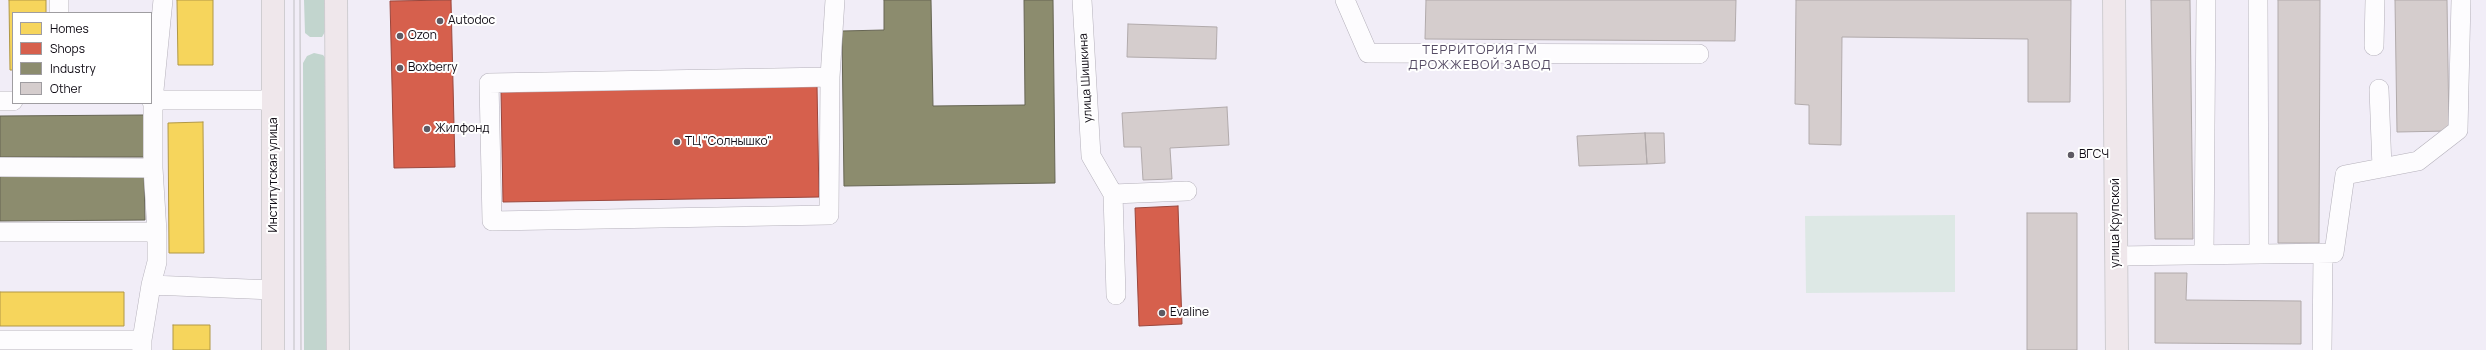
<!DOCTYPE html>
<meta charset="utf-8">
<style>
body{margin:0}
#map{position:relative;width:2486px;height:350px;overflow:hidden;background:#f1edf7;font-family:Manrope,sans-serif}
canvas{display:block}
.legend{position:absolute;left:12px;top:12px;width:140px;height:92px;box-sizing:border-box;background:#fff;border:1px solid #9f9da1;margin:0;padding:5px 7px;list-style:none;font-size:12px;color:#0f0b14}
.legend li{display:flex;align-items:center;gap:8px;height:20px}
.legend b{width:20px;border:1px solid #9f9da1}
</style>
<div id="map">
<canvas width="2486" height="350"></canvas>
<ul class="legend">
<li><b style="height:11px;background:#f6d55c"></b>Homes</li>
<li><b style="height:11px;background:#d6604d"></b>Shops</li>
<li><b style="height:11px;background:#8c8c6e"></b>Industry</li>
<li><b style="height:11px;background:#d5cdcd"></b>Other</li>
</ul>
</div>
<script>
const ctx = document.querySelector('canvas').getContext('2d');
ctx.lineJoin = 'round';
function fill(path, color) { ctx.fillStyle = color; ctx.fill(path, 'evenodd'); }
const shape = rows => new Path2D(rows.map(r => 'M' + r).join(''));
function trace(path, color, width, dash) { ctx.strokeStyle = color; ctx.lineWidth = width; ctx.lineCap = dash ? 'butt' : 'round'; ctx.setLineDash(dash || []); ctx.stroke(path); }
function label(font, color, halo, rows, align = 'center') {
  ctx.font = font + ' Manrope,sans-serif'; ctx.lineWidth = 4; ctx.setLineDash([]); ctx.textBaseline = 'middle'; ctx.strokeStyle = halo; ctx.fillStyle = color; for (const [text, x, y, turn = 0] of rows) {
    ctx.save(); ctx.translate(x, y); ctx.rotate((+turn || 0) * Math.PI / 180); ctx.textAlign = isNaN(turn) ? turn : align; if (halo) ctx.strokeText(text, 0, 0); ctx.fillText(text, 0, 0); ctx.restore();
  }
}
const green = shape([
 [1955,215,1955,292,1806,293,1805,216]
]);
const forest = shape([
 [304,0,330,0,330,23,322,37,310,37,305,33],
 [314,53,323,55,327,60,326,350,304,350,303,63,307,56]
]);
const homes = shape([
 [9,0,46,0,46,13,13,13,13,70,10,70,9,0],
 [177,0,213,0,213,65,178,65,177,0],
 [203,122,204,253,169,253,168,123,203,122],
 [0,292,124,292,124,326,0,326,0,292],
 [173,325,210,325,210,350,173,350,173,325]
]);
const shops = shape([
 [451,0,455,167,394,168,390,1,451,0],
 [817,85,819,197,503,202,501,90,817,85],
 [1178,206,1182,324,1139,326,1135,208,1178,206]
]);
const industry = shape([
 [884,0,931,0,933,106,1025,105,1024,0,1053,0,1055,183,844,186,842,31,884,30,884,0],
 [145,115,145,157,0,157,0,116,145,115],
 [144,175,145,220,0,221,0,176,144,175]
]);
const building = shape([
 [1426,0,1736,0,1735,41,1425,39,1426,0],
 [1796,0,2071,0,2070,102,2028,102,2028,39,1842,37,1841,145,1809,144,1809,105,1795,104,1796,0],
 [2151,0,2190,0,2193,239,2155,239,2151,0],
 [2278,0,2320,0,2319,243,2278,243,2278,0],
 [2395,0,2447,0,2449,131,2397,132,2395,0],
 [1128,24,1217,27,1216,59,1127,57,1128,24],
 [1227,107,1229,145,1170,148,1172,179,1143,180,1141,147,1124,147,1122,113,1227,107],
 [1645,133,1664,133,1665,163,1647,164,1645,133],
 [1645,133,1647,164,1579,166,1577,136,1645,133],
 [2027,213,2077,213,2077,350,2027,350,2027,213],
 [2155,273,2187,273,2186,300,2301,301,2301,344,2155,343,2155,273]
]);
const minor = shape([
 [59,0,59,13],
 [1082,0,1091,156,1113,194],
 [1345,0,1368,53,1699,54],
 [2258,0,2259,254],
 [2374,46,2375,0],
 [830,77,489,83,492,221,829,215,830,77,835,0],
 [2379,89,2382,168],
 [151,100,274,100],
 [0,101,13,101],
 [0,167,153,168,153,100,163,0],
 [0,232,157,232,153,168],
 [2204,255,2206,0],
 [2116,256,2334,253,2345,175,2418,161,2458,130,2461,0],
 [151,285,157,262,157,232],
 [1116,295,1113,194,1187,191],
 [0,340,142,340,142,350],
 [142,340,151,285,273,290],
 [2322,350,2323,253]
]);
const major = shape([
 [273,0,273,350],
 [336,0,338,350],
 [2114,0,2117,350]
]);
const tram = shape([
 [294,0,294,350],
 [300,0,301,350]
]);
const markers = [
 [440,21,4,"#5e5a63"],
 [400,36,4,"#5e5a63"],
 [400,68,4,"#5e5a63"],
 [427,129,4,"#5e5a63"],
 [677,142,4,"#5e5a63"],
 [2071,155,4,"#5e5a63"],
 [1162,313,4,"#5e5a63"]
];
const poiNames = [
 ["Autodoc",448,21],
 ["Ozon",408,36],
 ["Boxberry",408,68],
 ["Жилфонд",435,129],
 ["ТЦ \"Солнышко\"",685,142],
 ["ВГСЧ",2079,155],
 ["Evaline",1170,313]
];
const streetNames = [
 ["улица Шишкина",1086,78,-93],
 ["Институтская улица",274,175,-90],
 ["улица Крупской",2116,223,-90]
];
const neighbourhoodNames = [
 ["ТЕРРИТОРИЯ ГМ",1480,50],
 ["ДРОЖЖЕВОЙ ЗАВОД",1480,65]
];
fill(green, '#dde8e5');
fill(forest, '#c2d5ce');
fill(homes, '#f6d55c');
trace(homes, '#b19846', 1);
fill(shops, '#d6604d');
trace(shops, '#9a463c', 1);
fill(industry, '#8c8c6e');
trace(industry, '#666553', 1);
fill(building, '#d5cdcd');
trace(building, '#b1aaab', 1);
trace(minor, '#b4b0ba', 20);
trace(major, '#cfcdd1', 24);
trace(minor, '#fdfcfe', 19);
trace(major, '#efe7eb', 22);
trace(tram, '#bfbec1', 1);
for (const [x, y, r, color] of markers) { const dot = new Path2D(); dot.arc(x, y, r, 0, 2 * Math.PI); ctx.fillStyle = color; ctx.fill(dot); trace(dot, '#fff', 1.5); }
label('12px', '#0f0b14', '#fff', poiNames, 'left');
label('12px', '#0f0b14', '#fff', streetNames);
ctx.letterSpacing = '1px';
label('13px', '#564c65', '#fff', neighbourhoodNames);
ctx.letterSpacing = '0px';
</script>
